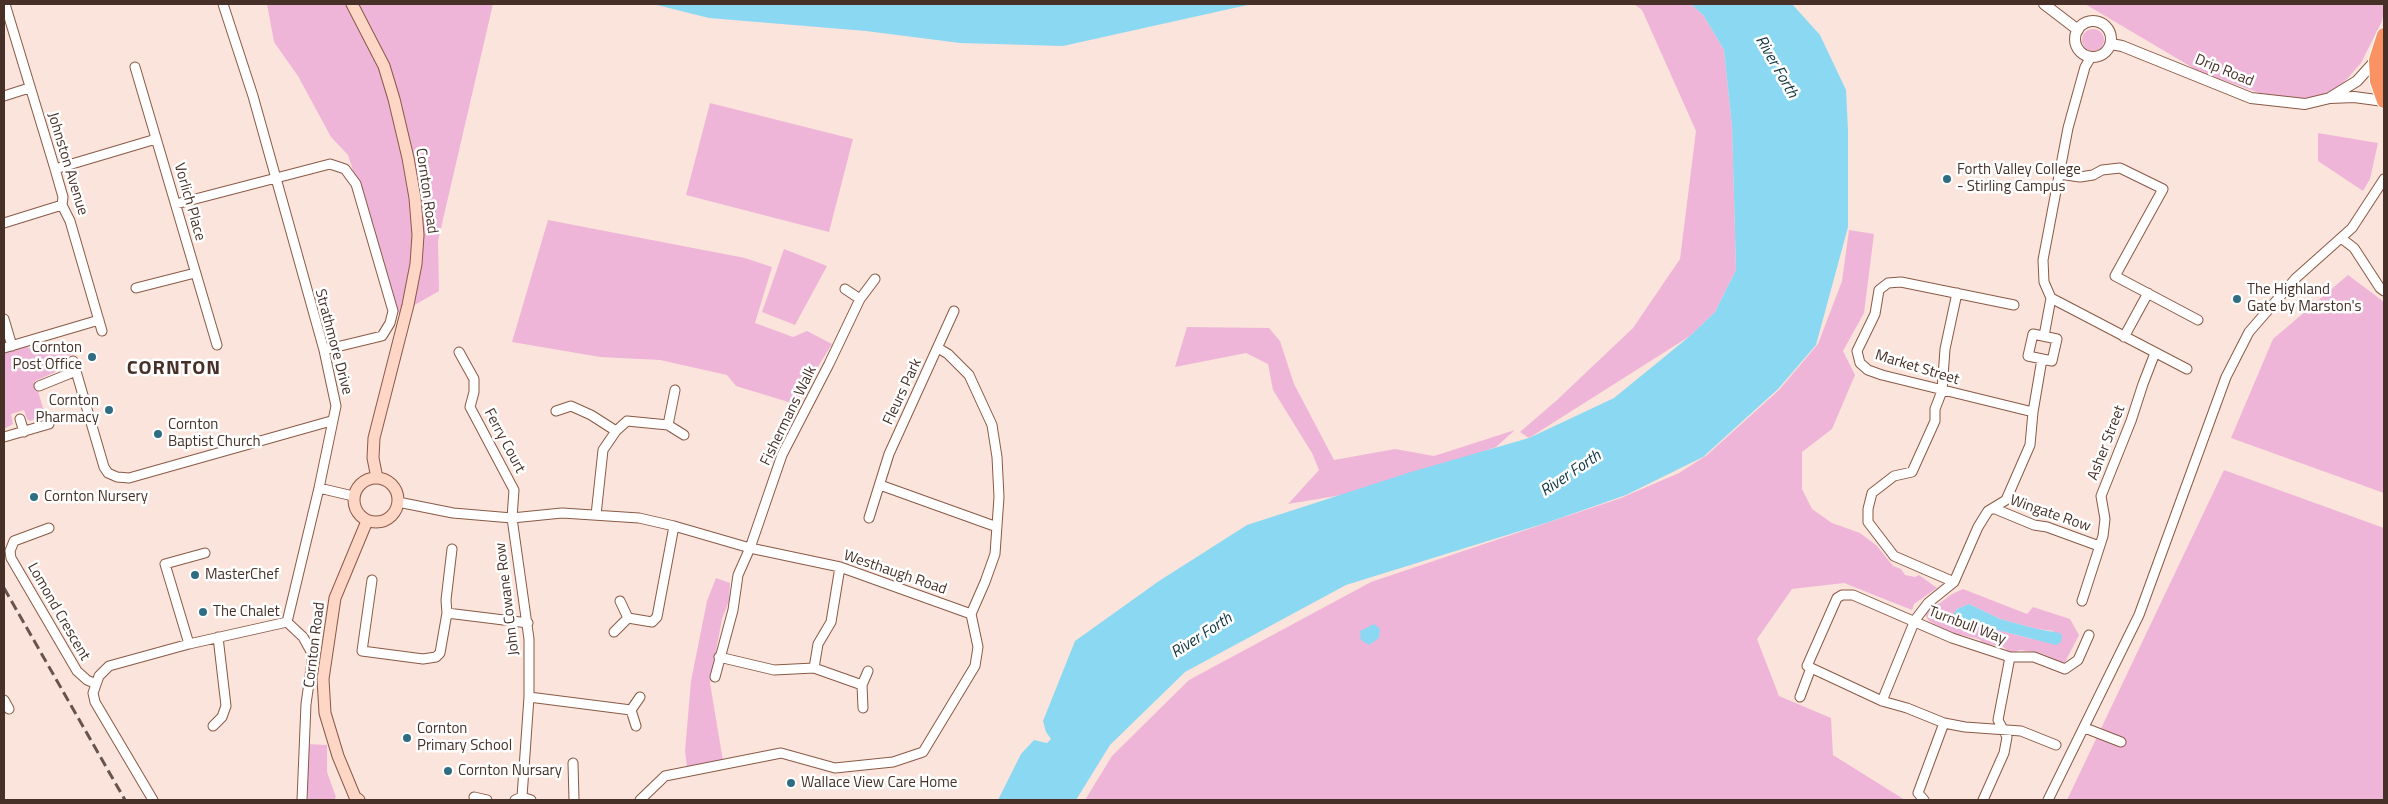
<!DOCTYPE html>
<style>
body{margin:0}
#map{position:relative;width:2388px;height:804px;overflow:hidden;background:#fbe4db;font-family:"Titillium Web",sans-serif}
canvas{display:block}
.frame{position:absolute;inset:0;border:5px solid #463027;pointer-events:none}
</style>
<div id="map">
<canvas width="2388" height="804"></canvas>
<div class="frame"></div>
</div>
<script>
const ctx = document.querySelector('canvas').getContext('2d');
ctx.lineJoin = 'round';
function fill(path, color) { ctx.fillStyle = color; ctx.fill(path, 'evenodd'); }
const shape = rows => new Path2D(rows.map(r => 'M' + r).join(''));
function trace(path, color, width, dash) { ctx.strokeStyle = color; ctx.lineWidth = width; ctx.lineCap = dash ? 'butt' : 'round'; ctx.setLineDash(dash || []); ctx.stroke(path); }
function label(font, color, halo, rows, align = 'center') {
  ctx.font = font + ' "Titillium Web",sans-serif'; ctx.lineWidth = 5; ctx.setLineDash([]); ctx.textBaseline = 'middle'; ctx.strokeStyle = halo; ctx.fillStyle = color; for (const [text, x, y, turn = 0] of rows) {
    ctx.save(); ctx.translate(x, y); ctx.rotate((+turn || 0) * Math.PI / 180); ctx.textAlign = isNaN(turn) ? turn : align; if (halo) ctx.strokeText(text, 0, 0); ctx.fillText(text, 0, 0); ctx.restore();
  }
}
const green = shape([
 [267,4,493,4,438,241,439,291,399,314,348,155,331,137,298,76,274,42],
 [1634,4,1691,4,1704,16,1724,50,1732,126,1736,270,1715,312,1690,336,1529,438,1520,432,1557,400,1633,328,1680,259,1696,131,1642,10],
 [2085,4,2384,4,2384,11,2382,21,2361,63,2346,80,2331,94,2300,100,2268,96,2200,72],
 '2082 40a11 11 0 1 1 22 0a11 11 0 1 1-22 0Z',
 [710,103,853,139,829,232,686,195],
 [2318,133,2378,143,2370,179,2363,191,2318,161],
 [548,220,745,258,772,267,755,323,793,337,807,331,832,344,795,404,736,386,727,375,660,360,600,357,512,342],
 [1849,230,1874,234,1864,313,1843,351,1855,375,1832,429,1802,452,1802,489,1812,509,1832,523,1860,533,1877,546,1893,566,1901,569,1905,575,1915,577,1919,575,1937,588,1914,604,1912,610,1844,583,1792,589,1757,639,1779,696,1831,718,1833,755,1905,800,1085,800,1112,756,1189,680,1371,582,1621,498,1679,473,1707,455,1779,390,1818,344,1842,281],
 [784,249,827,266,795,325,762,312],
 [2348,275,2384,302,2384,493,2231,438,2273,339],
 [1187,327,1269,328,1280,341,1294,384,1334,460,1395,449,1434,456,1515,430,1496,447,1366,491,1288,504,1319,470,1312,453,1273,390,1268,364,1246,353,1175,367],
 [68,342,71,355,64,358,64,365,60,370,35,381,45,415,30,421,27,419,24,410,11,414,13,424,4,429,4,353,25,346,36,351],
 [2224,470,2384,528,2384,800,2067,800],
 [716,578,730,583,729,601,722,619,710,683,723,761,687,767,685,751,691,681,707,601],
 [1963,589,2027,614,2033,607,2070,619,2079,635,2064,664,2040,653,2020,650,2011,653,2003,647,1983,643,1979,639,1961,635,1959,638,1929,621,1925,614,1952,594],
 [1969,604,2000,619,2037,629,2054,631,2032,639,1952,618,1957,609],
 [306,744,327,745,327,772,336,797,334,800,308,800]
]);
const water = shape([
 [653,4,1252,4,1063,46,960,43,866,31,709,18],
 [1691,4,1792,4,1820,35,1846,90,1848,130,1848,227,1816,345,1778,389,1703,457,1626,495,1549,522,1346,585,1185,672,1110,745,1076,800,998,800,1021,754,1034,740,1047,743,1051,739,1046,732,1043,721,1075,641,1159,581,1247,525,1411,472,1529,438,1614,398,1690,336,1715,312,1736,270,1732,126,1724,50,1704,16],
 [1969,604,2000,619,2037,629,2060,633,2062,636,2061,642,2056,645,1951,618,1957,609],
 [1374,624,1380,629,1379,638,1369,645,1361,640,1360,631]
]);
const minor = shape([
 [5,4,55,169,63,197,62,205,70,221,102,331],
 [2091,57,2085,67,2068,128,2043,260,2044,282,2051,298,2187,369],
 [135,67,217,345],
 [4,96,29,88],
 [55,169,156,139],
 [2059,174,2080,177,2093,175,2102,170,2120,168,2163,189,2115,276,2198,320],
 [176,204,330,164,345,169,356,184,393,311,390,323,382,336,324,350],
 [4,223,62,205],
 [2341,238,2354,248,2380,288,2384,291],
 [136,288,195,273],
 [845,289,860,299],
 [2014,305,1901,282,1888,283,1879,290,1875,314,1857,351,1860,363,1868,370,1882,375,2033,412],
 [4,319,12,346],
 [2033,334,2057,339,2052,361,2028,356,2033,334],
 [2044,336,2051,298],
 [2124,337,2148,293],
 [4,348,99,320],
 [938,348,948,354,969,375,992,425,997,457,999,497,995,554,985,582,971,614],
 [459,352,474,379,474,392,470,407,514,490,512,518,529,639,529,697,522,797],
 [73,361,104,467,108,473,117,477,129,478,331,421],
 [39,386,76,371],
 [556,411,571,406,591,415,616,431],
 [20,419,24,432],
 [668,425,684,435],
 [4,437,49,424],
 [880,485,997,527],
 [319,488,353,496],
 [398,502,453,513,512,518,562,513,639,518,674,526,750,548,840,567,971,614],
 [1993,508,2034,525,2047,527,2099,546],
 [596,515,603,450,616,431,627,421,668,425,675,390],
 [869,518,889,454,954,311],
 [49,528,14,541,10,551,11,558,77,671,87,680,96,684],
 [372,580,362,651,423,659,436,657,440,653,447,613,446,600,452,549],
 [1954,582,1894,556,1868,522,1868,509,1872,493,1894,476,1912,472,1935,421,1935,409,1942,391,1945,349,1957,293],
 [620,601,628,618,652,622,657,617,674,526],
 [2082,601,2103,536,2105,519,2101,496,2131,421,2143,384,2155,353],
 [447,613,528,623],
 [287,622,303,637,313,655,306,704,302,800],
 [614,632,628,618],
 [189,644,165,564,205,553],
 [719,657,774,670,814,668,862,685],
 [814,668,818,644,831,622,840,567],
 [715,677,733,610,738,575,750,548,782,455,829,364,860,299,875,279],
 [529,697,631,710],
 [1800,697,1811,668],
 [4,700,9,709],
 [1882,701,1915,620,1928,603,1954,582,1978,527,1988,511,2006,500,2030,445,2033,412,2042,359],
 [863,708,862,685,868,671],
 [213,726,222,717,226,706,218,637],
 [636,726,631,710,640,697],
 [2085,728,2121,742],
 [2056,745,2021,731,1965,727,1944,723,1907,708,1882,701,1807,666,1837,598,1842,595,1853,595,1952,638,2010,657,2034,657,2065,669,2078,660,2089,635],
 [573,763,574,800],
 [474,797,487,800],
 [153,800,95,702,93,693,99,676,109,666,189,644,287,622,319,488,336,406,324,350,253,96,223,4],
 [515,800,522,797,531,800],
 [640,800,665,776,781,753,835,768,893,762,923,752,975,666,978,647,971,614],
 [1924,800,1918,793,1944,723],
 [1983,800,2004,753,2007,737,1998,720,2010,657],
 [2048,800,2139,615,2226,377,2249,332,2296,278,2352,228,2384,179]
]);
const tertiary = shape([
 [2044,4,2078,30],
 '2075 39a18 18 0 1 1 36 0a18 18 0 1 1-36 0Z',
 [2111,44,2122,46,2251,98,2305,104,2330,98,2354,97,2384,101],
 [2331,97,2357,81,2376,60]
]);
const secondary = shape([
 [352,4,384,66,394,99,408,158,415,198,418,235,416,264,408,305,374,438,373,458,377,478],
 '354 500a22 22 0 1 1 44 0a22 22 0 1 1-44 0Z',
 [359,800,355,797,338,756,325,713,323,679,335,598,367,521]
]);
const trunk = shape([
 [2384,35,2376,60,2377,81,2384,101]
]);
const rail = shape([
 [4,588,125,800]
]);
const markers = [
 [1947,179,5,"#2e6d82"],
 [2237,299,5,"#2e6d82"],
 [92,357,5,"#2e6d82"],
 [109,410,5,"#2e6d82"],
 [158,434,5,"#2e6d82"],
 [34,497,5,"#2e6d82"],
 [195,575,5,"#2e6d82"],
 [203,612,5,"#2e6d82"],
 [407,738,5,"#2e6d82"],
 [448,771,5,"#2e6d82"],
 [791,783,5,"#2e6d82"]
];
const streetNames = [
 ["Drip Road",2224,71,22],
 ["Johnston Avenue",67,164,73],
 ["Cornton Road",426,191,82],
 ["Vorlich Place",189,202,74],
 ["Strathmore Drive",333,342,75],
 ["Market Street",1917,368,17],
 ["Fleurs Park",903,392,-65],
 ["Fishermans Walk",789,416,-64],
 ["Ferry Court",504,441,62],
 ["Asher Street",2107,443,-69],
 ["Wingate Row",2050,514,19],
 ["Westhaugh Road",895,573,19],
 ["John Cowane Row",508,599,-97],
 ["Lomond Crescent",58,612,60],
 ["Turnbull Way",1967,626,21],
 ["Cornton Road",315,645,-83]
];
const poiNames = [
 ["Forth Valley College",1957,170],
 ["- Stirling Campus",1957,187],
 ["The Highland",2247,290],
 ["Gate by Marston's",2247,307],
 ["Cornton",82,348,"right"],
 ["Post Office",82,365,"right"],
 ["Cornton",99,401,"right"],
 ["Pharmacy",99,418,"right"],
 ["Cornton",168,425],
 ["Baptist Church",168,442],
 ["Cornton Nursery",44,497],
 ["MasterChef",205,575],
 ["The Chalet",213,612],
 ["Cornton",417,729],
 ["Primary School",417,746],
 ["Cornton Nursary",458,771],
 ["Wallace View Care Home",801,783]
];
const waterNames = [
 ["River Forth",1776,67,60],
 ["River Forth",1571,474,-34],
 ["River Forth",1202,636,-33]
];
const districtNames = [
 ["CORNTON",174,369]
];
fill(green, '#efb5d8');
fill(water, '#8bd8f3');
trace(minor, '#8a5945', 11);
trace(tertiary, '#8a5945', 12);
trace(secondary, '#8a5945', 13);
trace(trunk, '#fff', 16);
trace(minor, '#fff', 9);
trace(tertiary, '#fff', 10);
trace(secondary, '#fdd6c5', 11);
trace(trunk, '#fa9264', 14);
trace(rail, '#69534a', 3, [10, 5]);
for (const [x, y, r, color] of markers) { const dot = new Path2D(); dot.arc(x, y, r, 0, 2 * Math.PI); ctx.fillStyle = color; ctx.fill(dot); trace(dot, '#fff', 2); }
label('15px', '#463027', '#fff', streetNames);
label('15px', '#463027', '#fff', poiNames, 'left');
label('italic 16px', '#0f3440', '#fff', waterNames);
ctx.letterSpacing = '1px';
label('bold 20px', '#463027', '#fff', districtNames);
ctx.letterSpacing = '0px';
</script>
